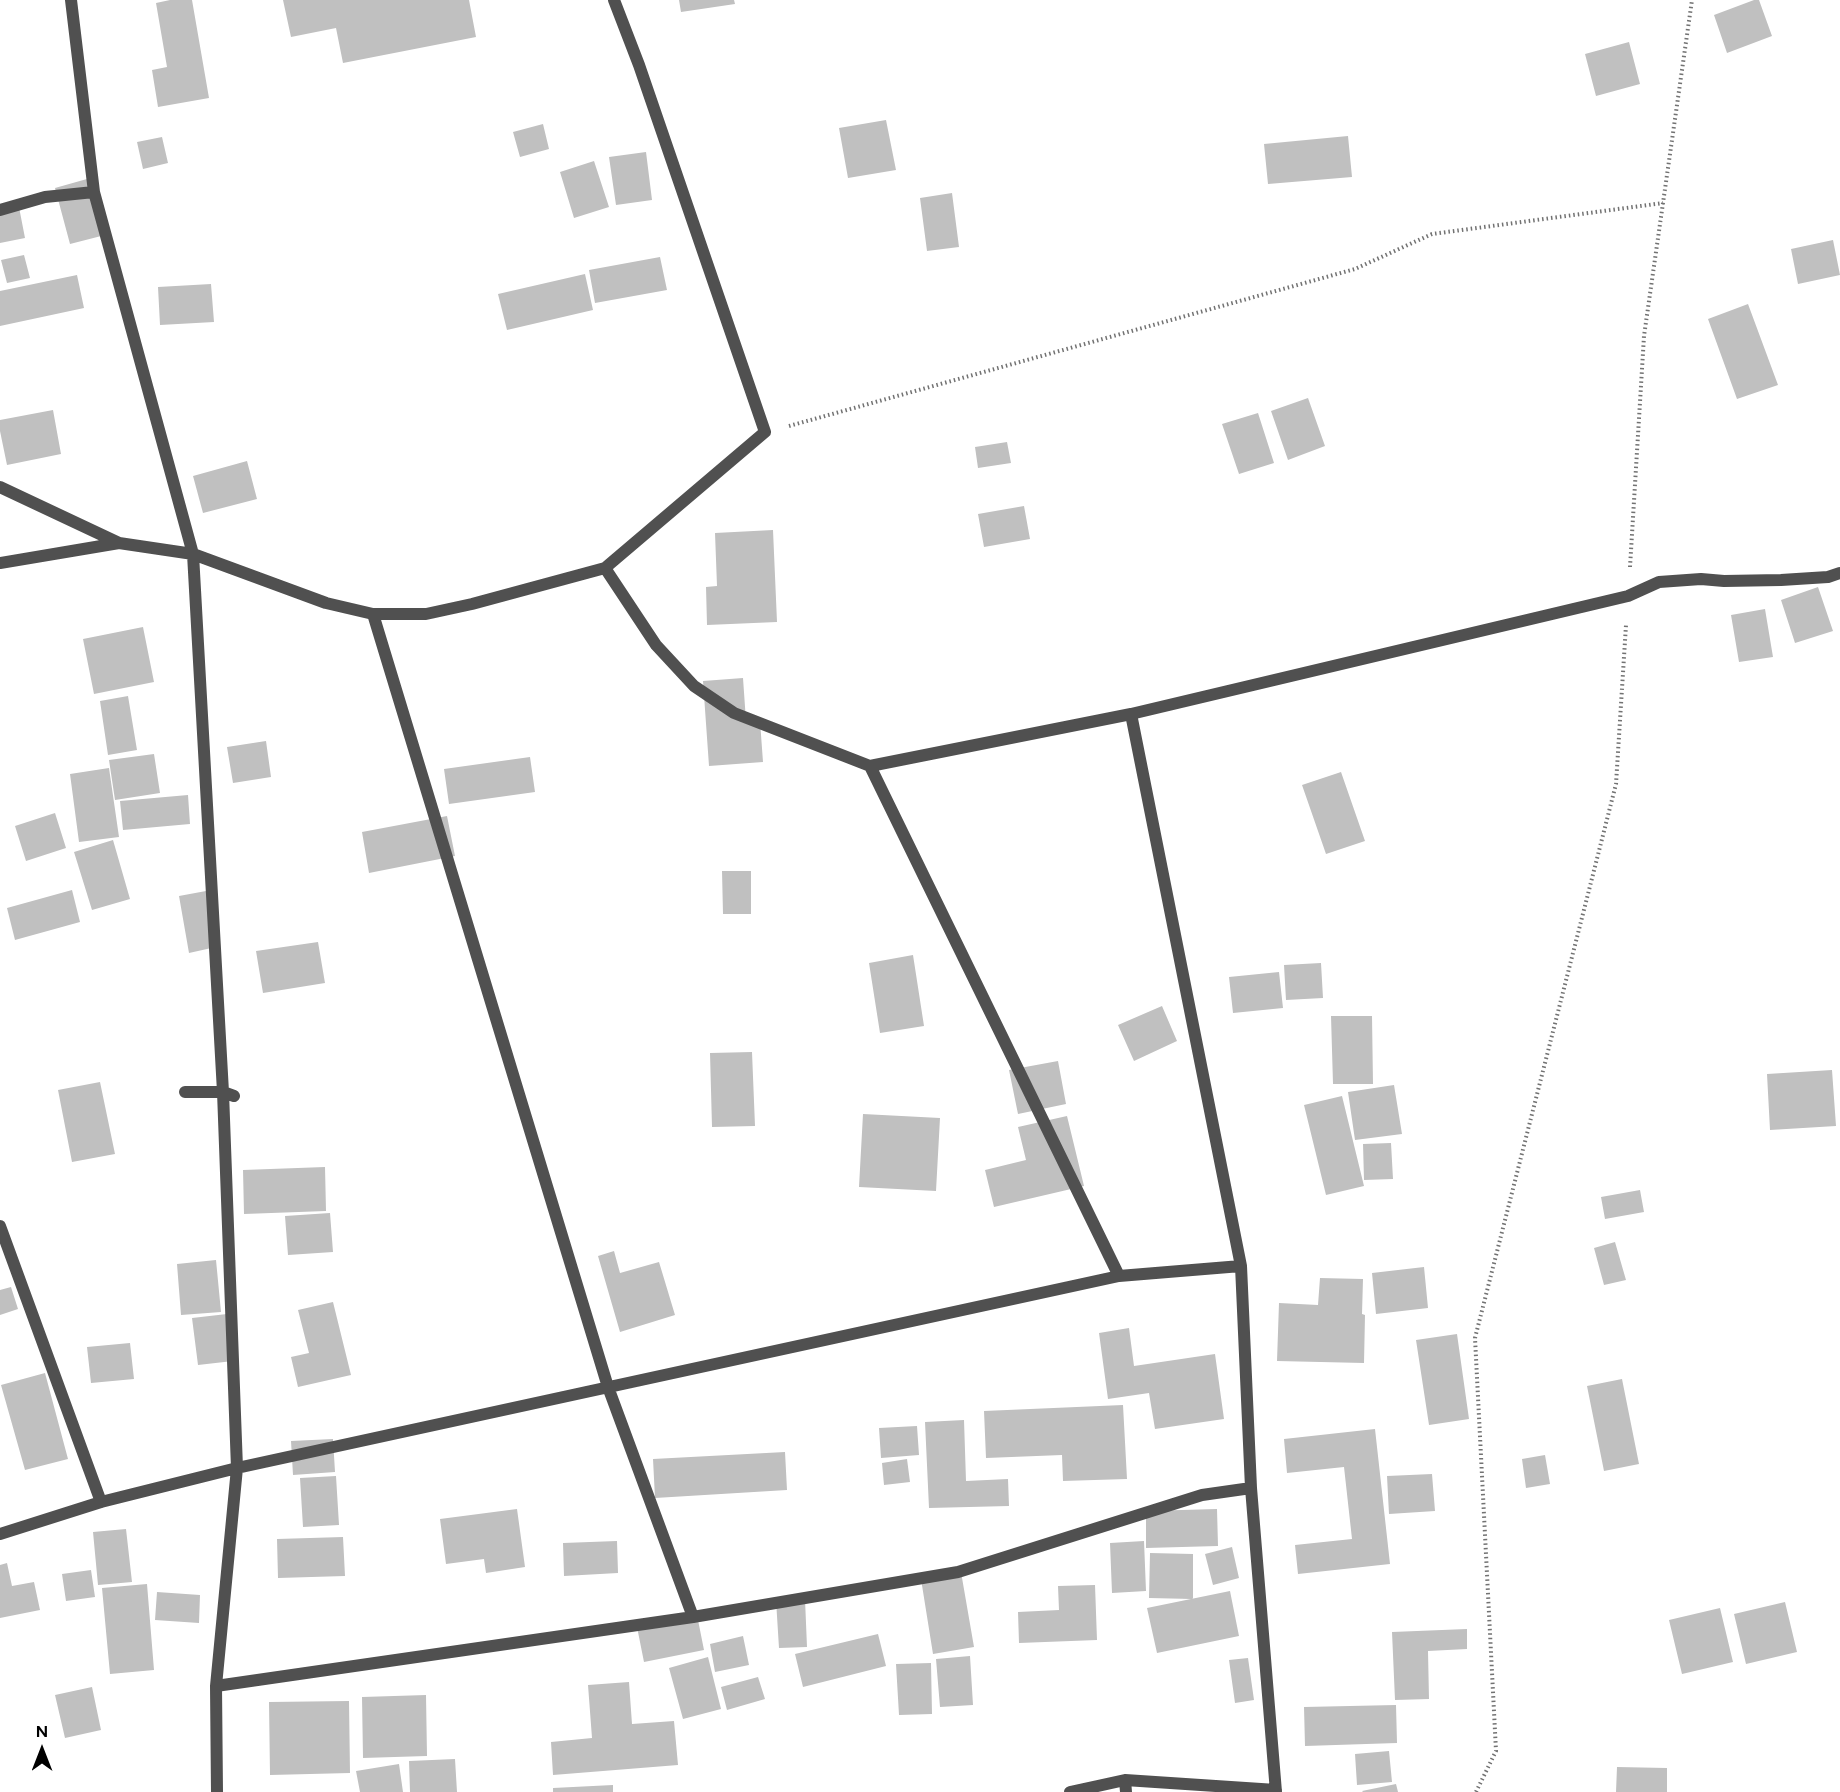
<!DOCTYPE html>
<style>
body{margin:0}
#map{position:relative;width:1840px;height:1792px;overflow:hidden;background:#fff;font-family:Figtree,sans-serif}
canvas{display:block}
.north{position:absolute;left:12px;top:1720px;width:60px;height:60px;-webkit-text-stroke:4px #fff;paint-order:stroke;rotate:0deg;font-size:16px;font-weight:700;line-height:24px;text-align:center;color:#000}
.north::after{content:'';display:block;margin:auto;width:21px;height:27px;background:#000;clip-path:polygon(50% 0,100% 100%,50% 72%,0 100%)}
</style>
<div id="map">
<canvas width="1840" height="1792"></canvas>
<div class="north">N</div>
</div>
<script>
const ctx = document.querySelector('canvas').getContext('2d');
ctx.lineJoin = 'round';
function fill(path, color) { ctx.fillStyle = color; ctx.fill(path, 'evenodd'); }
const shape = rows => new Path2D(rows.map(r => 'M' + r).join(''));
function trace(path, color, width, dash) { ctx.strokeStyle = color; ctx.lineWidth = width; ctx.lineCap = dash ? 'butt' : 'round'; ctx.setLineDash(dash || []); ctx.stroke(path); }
const building = shape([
 [170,0,192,0,209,98,158,107,152,70,167,67,156,3],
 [283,0,469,0,476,37,343,63,336,28,291,37],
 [679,0,734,0,735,4,681,12],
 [1754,0,1759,0,1772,36,1727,53,1714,15],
 [1629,42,1640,84,1596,96,1585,54],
 [886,120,896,170,848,178,839,128],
 [543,124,549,149,520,157,513,132],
 [1348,136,1352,177,1268,184,1264,144],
 [162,137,168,163,143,169,137,142],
 [646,152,652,200,616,205,609,157],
 [594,161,609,207,574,218,560,172],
 [94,177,109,234,70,244,55,188],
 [952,193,959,247,927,251,920,198],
 [18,202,25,238,0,243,0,205],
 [1833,240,1840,275,1798,284,1791,249],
 [24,255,30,278,7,283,1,260],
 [660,257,667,290,595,303,589,270],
 [585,274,593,310,507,330,498,294],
 [77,275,84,308,0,326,0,291],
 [211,284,214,322,160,325,158,287],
 [1748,304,1778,385,1737,399,1708,319],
 [1308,398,1325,446,1288,460,1271,411],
 [53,410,61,454,7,465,0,431,0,420],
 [1258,413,1274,463,1239,474,1222,424],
 [1007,442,1011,463,978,468,975,447],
 [247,461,257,499,203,513,193,476],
 [1024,506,1030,539,984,547,978,514],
 [773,530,777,622,707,625,706,587,717,586,715,533],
 [1818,587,1833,631,1795,643,1781,600],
 [1765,609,1773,657,1739,662,1731,615],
 [143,627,154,682,94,694,83,639],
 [743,678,746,721,760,721,763,762,709,766,703,681],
 [128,696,137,750,108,755,100,701],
 [266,741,271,777,233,783,227,747],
 [154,754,160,793,115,800,109,760],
 [530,757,535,792,449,804,444,769],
 [109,768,119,837,79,842,70,774],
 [1341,772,1365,841,1326,854,1302,785],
 [188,795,190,824,123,830,120,801],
 [55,813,66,848,26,861,15,826],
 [447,816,455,856,369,873,362,832],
 [113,840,130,899,92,910,74,852],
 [722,871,751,871,751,914,723,914],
 [72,890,80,922,15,940,7,908],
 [206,891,216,947,189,953,179,896],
 [318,942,325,983,263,993,256,951],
 [913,955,924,1026,880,1033,869,963],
 [1321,963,1323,998,1286,1000,1284,965],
 [1279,972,1283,1008,1233,1013,1229,977],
 [1162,1006,1177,1041,1134,1061,1118,1025],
 [1331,1016,1372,1016,1373,1084,1333,1084],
 [752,1052,755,1126,712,1127,710,1053],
 [1058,1061,1066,1104,1018,1114,1009,1070],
 [1832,1070,1836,1126,1770,1130,1767,1074],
 [100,1082,115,1154,72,1162,58,1090],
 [1394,1085,1402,1134,1355,1140,1348,1092],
 [1342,1096,1364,1186,1326,1195,1304,1105],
 [863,1114,940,1118,936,1191,859,1187],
 [1067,1116,1084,1186,994,1207,985,1170,1026,1160,1018,1127],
 [1391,1143,1393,1179,1364,1180,1363,1144],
 [325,1167,326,1211,244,1214,243,1170],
 [1640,1190,1644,1212,1605,1219,1601,1197],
 [330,1213,333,1252,288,1255,285,1216],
 [1615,1242,1626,1280,1604,1285,1594,1248],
 [614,1251,620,1273,659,1262,675,1315,620,1332,598,1256],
 [216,1260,221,1312,181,1315,177,1264],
 [1424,1267,1428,1308,1376,1314,1372,1273],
 [1320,1278,1363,1279,1362,1314,1365,1315,1364,1363,1277,1361,1279,1303,1318,1305],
 [11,1287,18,1309,0,1315,0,1290],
 [333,1302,351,1375,298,1387,291,1357,309,1353,298,1310],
 [227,1314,233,1361,198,1365,192,1318],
 [1129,1328,1134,1366,1215,1354,1224,1419,1155,1429,1149,1393,1108,1399,1099,1333],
 [1457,1334,1469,1419,1429,1425,1416,1340],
 [130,1343,134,1379,91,1383,87,1347],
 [45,1373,68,1459,25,1470,1,1385],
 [1622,1379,1639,1464,1604,1471,1587,1386],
 [1123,1405,1127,1479,1063,1481,1062,1455,986,1458,984,1411],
 [964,1420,966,1481,1008,1479,1009,1506,929,1508,925,1422],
 [917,1426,919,1455,881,1458,879,1428],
 [1375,1429,1390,1564,1298,1574,1295,1545,1352,1539,1344,1467,1287,1473,1284,1439],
 [333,1439,335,1472,293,1475,291,1441],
 [785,1452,787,1490,655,1498,653,1459],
 [1545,1455,1550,1484,1526,1488,1522,1459],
 [907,1459,910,1482,884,1485,882,1463],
 [1432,1474,1435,1511,1389,1514,1387,1476],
 [336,1476,339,1525,303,1527,300,1478],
 [517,1509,525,1567,486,1573,484,1559,446,1564,440,1519],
 [1217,1509,1218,1546,1146,1548,1146,1511],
 [126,1529,132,1582,98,1585,93,1532],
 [343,1537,345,1576,278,1578,277,1539],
 [617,1541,618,1573,564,1576,563,1543],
 [1144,1541,1146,1591,1112,1593,1110,1543],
 [1232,1547,1239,1578,1213,1585,1205,1554],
 [1150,1553,1193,1554,1193,1599,1149,1598],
 [7,1563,12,1586,34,1582,40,1610,0,1618,0,1565],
 [91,1570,95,1597,66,1601,62,1574],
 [961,1572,974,1647,933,1654,921,1579],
 [147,1584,154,1670,110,1674,102,1588],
 [1095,1585,1097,1640,1019,1643,1018,1612,1059,1610,1058,1586],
 [1230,1591,1239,1636,1157,1653,1147,1608],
 [157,1592,200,1595,199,1623,155,1620],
 [805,1599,807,1647,779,1648,776,1600],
 [1785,1602,1797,1652,1746,1664,1734,1614],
 [1720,1608,1733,1662,1682,1674,1669,1620],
 [697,1615,704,1650,644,1662,637,1627],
 [1467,1629,1467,1649,1428,1651,1429,1699,1395,1700,1392,1632],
 [878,1634,886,1666,803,1687,795,1654],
 [743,1636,749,1665,715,1672,710,1644],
 [970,1656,973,1705,940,1707,936,1659],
 [708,1657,721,1709,683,1719,669,1668],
 [1248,1658,1254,1700,1235,1703,1229,1660],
 [931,1663,932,1714,899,1715,896,1664],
 [758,1677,765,1699,727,1710,721,1687],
 [629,1682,632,1724,674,1721,678,1765,553,1775,551,1742,592,1738,588,1685],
 [92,1687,101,1730,65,1738,55,1695],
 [426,1695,427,1756,363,1758,362,1697],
 [349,1701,350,1773,270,1775,269,1702],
 [1396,1705,1397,1743,1305,1746,1304,1707],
 [1389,1751,1392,1782,1357,1785,1355,1754],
 [455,1759,457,1792,410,1792,409,1761],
 [399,1764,403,1792,360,1792,356,1771],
 [1617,1767,1667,1768,1667,1792,1616,1792],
 [1396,1784,1398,1792,1363,1792,1362,1791],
 [613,1785,613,1792,553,1792,553,1788]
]);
const path = shape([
 [789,426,1355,269,1432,234,1663,203],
 [1630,567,1644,336,1692,0],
 [1476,1792,1496,1751,1475,1338,1616,784,1626,625]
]);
const street = shape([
 [71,0,94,192,193,554,223,1092,237,1468,216,1686,217,1792],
 [0,210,45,197,94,192],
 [0,487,119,543],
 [0,563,119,543,193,554,326,603,373,614,426,614,472,604,605,568,765,432,639,65,614,0],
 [605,568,656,645,694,686,734,713,870,766,1131,714,1628,596,1659,582,1701,579,1724,581,1781,580,1828,577,1840,573],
 [373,614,608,1387,693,1617],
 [1131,714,1241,1266,1251,1488,1276,1792],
 [870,766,1119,1276],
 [185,1092,223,1092,234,1096],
 [0,1226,101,1502],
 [0,1534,101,1502,237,1468,1119,1276,1241,1266],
 [216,1686,693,1617,958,1572,1202,1495,1251,1488],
 [1125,1780,1126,1792],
 [1070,1792,1125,1780,1276,1790]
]);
fill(building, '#c0c0c0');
trace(path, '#727272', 4, [1.5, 3]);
trace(street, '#505050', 12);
</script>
